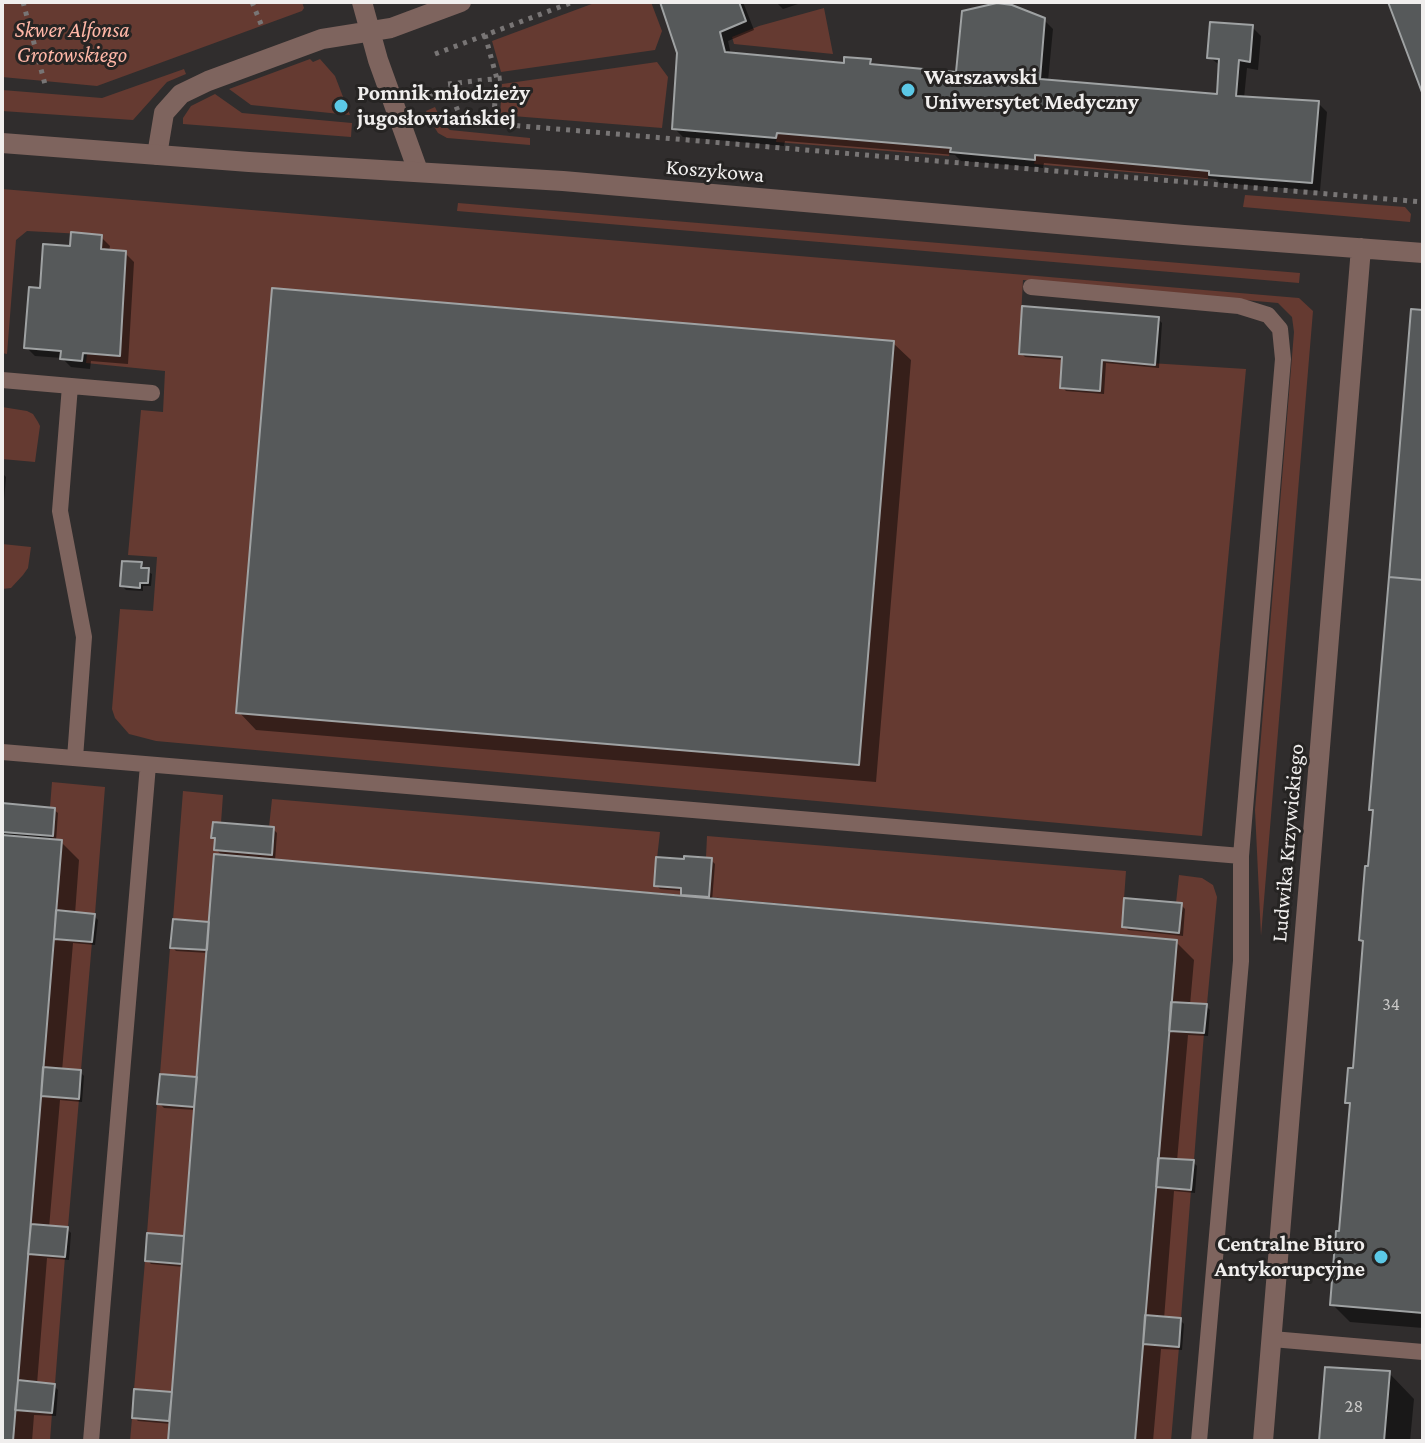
<!DOCTYPE html>
<meta charset="utf-8">
<style>
body{margin:0}
#map{position:relative;width:1425px;height:1443px;overflow:hidden;background:#302d2d;font-family:"Crimson Pro",serif}
canvas{display:block}
.frame{position:absolute;inset:0;border:4px solid #f0eeed;pointer-events:none}
</style>
<div id="map">
<canvas width="1425" height="1443"></canvas>
<div class="frame"></div>
</div>
<script>
const ctx = document.querySelector('canvas').getContext('2d');
ctx.lineJoin = 'round';
function fill(path, color) { ctx.fillStyle = color; ctx.fill(path, 'evenodd'); }
const shape = rows => new Path2D(rows.map(r => 'M' + r).join(''));
function trace(path, color, width, dash) { ctx.strokeStyle = color; ctx.lineWidth = width; ctx.lineCap = dash ? 'butt' : 'round'; ctx.setLineDash(dash || []); ctx.stroke(path); }
function label(font, color, halo, rows, align = 'center') {
  ctx.font = font + ' "Crimson Pro",serif'; ctx.lineWidth = 6; ctx.setLineDash([]); ctx.textBaseline = 'middle'; ctx.strokeStyle = halo; ctx.fillStyle = color; for (const [text, x, y, turn = 0] of rows) {
    ctx.save(); ctx.translate(x, y); ctx.rotate((+turn || 0) * Math.PI / 180); ctx.textAlign = isNaN(turn) ? turn : align; if (halo) ctx.strokeText(text, 0, 0); ctx.fillText(text, 0, 0); ctx.restore();
  }
}
const green = shape([
 [2,2,302,2,304,8,302,11,97,86,2,77],
 [597,2,651,2,662,31,655,50,501,72,492,41],
 [824,8,833,54,734,44,732,37,759,26],
 [310,59,313,62,320,59,335,76,350,115,251,105,229,89],
 [657,62,668,77,662,128,500,115,502,84],
 [184,69,186,74,167,82,133,120,2,111,2,90,102,98],
 [215,94,242,113,352,123,351,137,183,124,183,118,191,106],
 [435,107,443,124,450,130,530,138,530,145,447,138,438,133,430,120,426,111],
 [777,133,951,148,949,156,776,142],
 [1036,155,1209,171,1208,179,1034,164],
 [2,189,1299,298,1313,311,1261,936,1255,810,1294,332,1292,317,1278,303,1023,280,1019,353,1062,357,1060,388,1100,391,1102,360,1246,369,1202,836,156,741,129,734,115,718,112,709,120,609,153,611,157,557,128,555,141,410,163,412,165,371,86,363,87,353,120,355,126,251,101,249,101,235,27,231,16,240,7,354,2,353],
 [273,288,894,341,859,765,237,713],
 [1245,195,1405,207,1411,214,1410,222,1243,207],
 [458,203,1300,273,1299,283,457,211],
 [2,407,27,411,33,414,38,422,40,426,35,462,2,459],
 [2,544,31,547,28,568,23,575,11,588,2,589],
 [52,782,105,787,95,914,56,910,62,841,52,839,55,808,50,807],
 [183,791,223,795,221,823,213,823,211,838,215,838,215,850,272,855,274,828,269,827,272,799,660,832,654,885,681,888,681,895,214,854,209,922,173,919],
 [707,836,1126,871,1122,927,1179,933,1182,904,1176,903,1179,875,1202,878,1213,885,1217,897,1207,1004,1171,1002,1176,940,709,897,712,859,706,857],
 [54,939,92,942,81,1070,43,1067],
 [170,948,207,950,197,1077,160,1074],
 [1169,1031,1204,1033,1194,1160,1158,1158],
 [41,1096,79,1099,68,1227,31,1224],
 [157,1104,194,1107,184,1236,147,1233],
 [1156,1187,1191,1190,1181,1318,1145,1315],
 [28,1254,65,1257,55,1384,18,1380],
 [145,1261,182,1264,172,1392,134,1389],
 [1143,1344,1179,1347,1171,1441,1135,1441],
 [15,1410,52,1413,50,1441,13,1441],
 [132,1418,169,1421,168,1441,130,1441]
]);
const shadow = shape([
 [661,2,743,2,754,30,728,41,731,55,846,65,870,61,875,67,958,74,1044,20,1053,29,1048,81,1218,96,1221,66,1209,57,1252,27,1261,36,1258,70,1247,68,1244,98,1318,103,1327,112,1320,191,1220,183,1216,179,1044,163,1043,168,961,161,955,155,785,141,784,146,683,137,674,128,679,53],
 [776,2,804,2,783,9],
 [101,237,110,246,109,251,125,253,134,262,128,364,91,361,90,369,71,367,62,358,35,356,26,347,42,290,72,248],
 [1423,312,1423,1328,1350,1322,1332,1304,1341,1233,1352,1106,1347,1102,1355,1071,1365,944,1361,940,1370,869],
 [1158,319,1162,323,1159,368,1106,363,1104,394,1066,391,1062,387,1064,360,1025,357,1021,353],
 [893,343,911,360,876,782,256,730,239,712],
 [2,473,6,477,2,525],
 [141,564,145,570,152,574,151,586,143,586,143,591,126,590,122,586],
 [2,805,54,810,58,813,56,841,61,842,79,860,75,914,94,916,98,920,95,945,73,943,62,1071,80,1072,84,1076,82,1102,60,1100,49,1228,67,1229,71,1233,69,1260,47,1258,37,1384,54,1386,58,1390,56,1416,34,1415,32,1441,2,1441],
 [273,829,277,833,275,861,686,898,683,891,660,889,656,885,711,860,715,864,712,901,1176,942,1194,960,1190,1005,1206,1006,1210,1010,1208,1036,1188,1035,1177,1161,1193,1162,1197,1166,1195,1193,1174,1191,1164,1319,1180,1320,1184,1324,1182,1350,1161,1349,1153,1441,170,1441,172,1424,138,1421,134,1417,174,1397,184,1267,151,1264,147,1260,183,1237,186,1240,196,1110,164,1108,160,1104,198,1080,208,953,176,951,172,947,210,924,223,857,216,849,217,841,213,837],
 [1181,905,1185,909,1183,936,1128,930,1124,926],
 [1389,1373,1414,1399,1410,1441,1321,1441]
]);
const building = shape([
 [660,2,739,2,746,21,720,32,725,52,844,63,844,57,871,59,870,64,956,72,962,11,997,3,1012,5,1045,18,1040,79,1217,94,1219,59,1207,58,1210,22,1253,25,1250,62,1239,60,1236,96,1319,101,1312,183,1209,175,1209,171,1035,155,1035,160,950,152,951,148,777,133,776,138,672,129,677,53,660,2],
 [1388,2,1423,2,1423,95,1388,2],
 [71,232,102,235,101,249,126,251,120,356,83,353,82,361,60,359,61,351,24,348,29,287,40,288,43,244,70,246,71,232],
 [272,288,894,341,859,765,236,713,272,288],
 [1022,306,1159,317,1155,365,1102,360,1100,391,1060,388,1062,357,1019,354,1022,306],
 [1411,309,1423,310,1423,580,1389,577,1411,309],
 [122,561,142,562,141,568,149,568,148,583,140,583,140,588,120,586,122,561],
 [1389,577,1423,580,1423,1313,1330,1305,1336,1231,1339,1231,1350,1103,1345,1103,1348,1068,1353,1068,1363,941,1359,940,1365,866,1368,866,1373,810,1369,810,1389,577],
 [2,803,55,808,53,836,2,832,2,803],
 [213,822,274,827,272,855,214,850,215,838,211,838,213,822],
 [2,835,62,840,13,1441,2,1441,2,835],
 [214,854,1177,940,1135,1441,168,1441,214,854],
 [684,856,712,858,709,897,681,895,681,888,654,886,656,857,684,859,684,856],
 [1124,898,1182,903,1179,933,1122,927,1124,898],
 [56,910,95,914,92,942,54,939,56,910],
 [173,919,209,922,207,950,170,948,173,919],
 [1171,1002,1207,1004,1204,1033,1169,1031,1171,1002],
 [43,1067,81,1070,79,1099,41,1096,43,1067],
 [160,1074,197,1077,194,1107,157,1104,160,1074],
 [1158,1158,1194,1160,1191,1190,1156,1187,1158,1158],
 [31,1224,68,1227,65,1257,28,1254,31,1224],
 [147,1233,184,1236,182,1264,145,1261,147,1233],
 [1145,1315,1181,1318,1179,1347,1143,1344,1145,1315],
 [1325,1367,1390,1371,1384,1441,1319,1441,1325,1367],
 [18,1380,55,1384,52,1413,15,1410,18,1380],
 [134,1389,172,1392,169,1421,132,1418,134,1389]
]);
const path = shape([
 [23,2,46,88],
 [252,2,263,29],
 [485,35,497,79,493,124],
 [435,54,573,2],
 [448,84,502,78],
 [420,100,449,89,462,121,1423,202]
]);
const service = shape([
 [2,380,152,393],
 [70,386,60,511,84,637,75,758],
 [2,752,1241,856,1283,359,1280,329,1268,315,1239,306,1031,287],
 [1272,1339,1423,1352],
 [91,1441,148,765],
 [1199,1441,1241,961,1241,856]
]);
const minor = shape([
 [362,2,378,60,418,171],
 [157,155,164,113,181,94,208,81,322,39,391,28,461,2]
]);
const tertiary = shape([
 [2,143,249,162,563,181,1184,235,1423,253],
 [1263,1441,1361,248]
]);
const markers = [
 [908,90,8,"#5bc8e6"],
 [341,106,8,"#5bc8e6"],
 [1381,1257,8,"#5bc8e6"]
];
const numberNames = [
 ["34",1391,1004],
 ["28",1354,1406]
];
const parkNames = [
 ["Skwer Alfonsa",72,30],
 ["Grotowskiego",72,55]
];
const poiNames = [
 ["Warszawski",924,77],
 ["Uniwersytet Medyczny",924,102],
 ["Pomnik młodzieży",357,93],
 ["jugosłowiańskiej",357,118],
 ["Centralne Biuro",1365,1244,"right"],
 ["Antykorupcyjne",1365,1269,"right"]
];
const streetNames = [
 ["Koszykowa",715,171,5],
 ["Ludwika Krzywickiego",1288,843,-85]
];
fill(green, '#653a31');
fill(shadow, '#0007');
fill(building, '#56595a');
trace(building, '#9fa2a3', 2);
trace(path, '#787575', 5, [4, 6]);
trace(service, '#7e645e', 16);
trace(minor, '#7e645e', 20);
trace(tertiary, '#7e645e', 20);
for (const [x, y, r, color] of markers) { const dot = new Path2D(); dot.arc(x, y, r, 0, 2 * Math.PI); ctx.fillStyle = color; ctx.fill(dot); trace(dot, '#262423', 3); }
label('18px', '#cac9c8', null, numberNames);
label('italic 22px', '#ffb7a7', '#262423', parkNames);
label('bold 22px', '#f0eeed', '#262423', poiNames, 'left');
label('22px', '#f0eeed', '#262423', streetNames);
</script>
